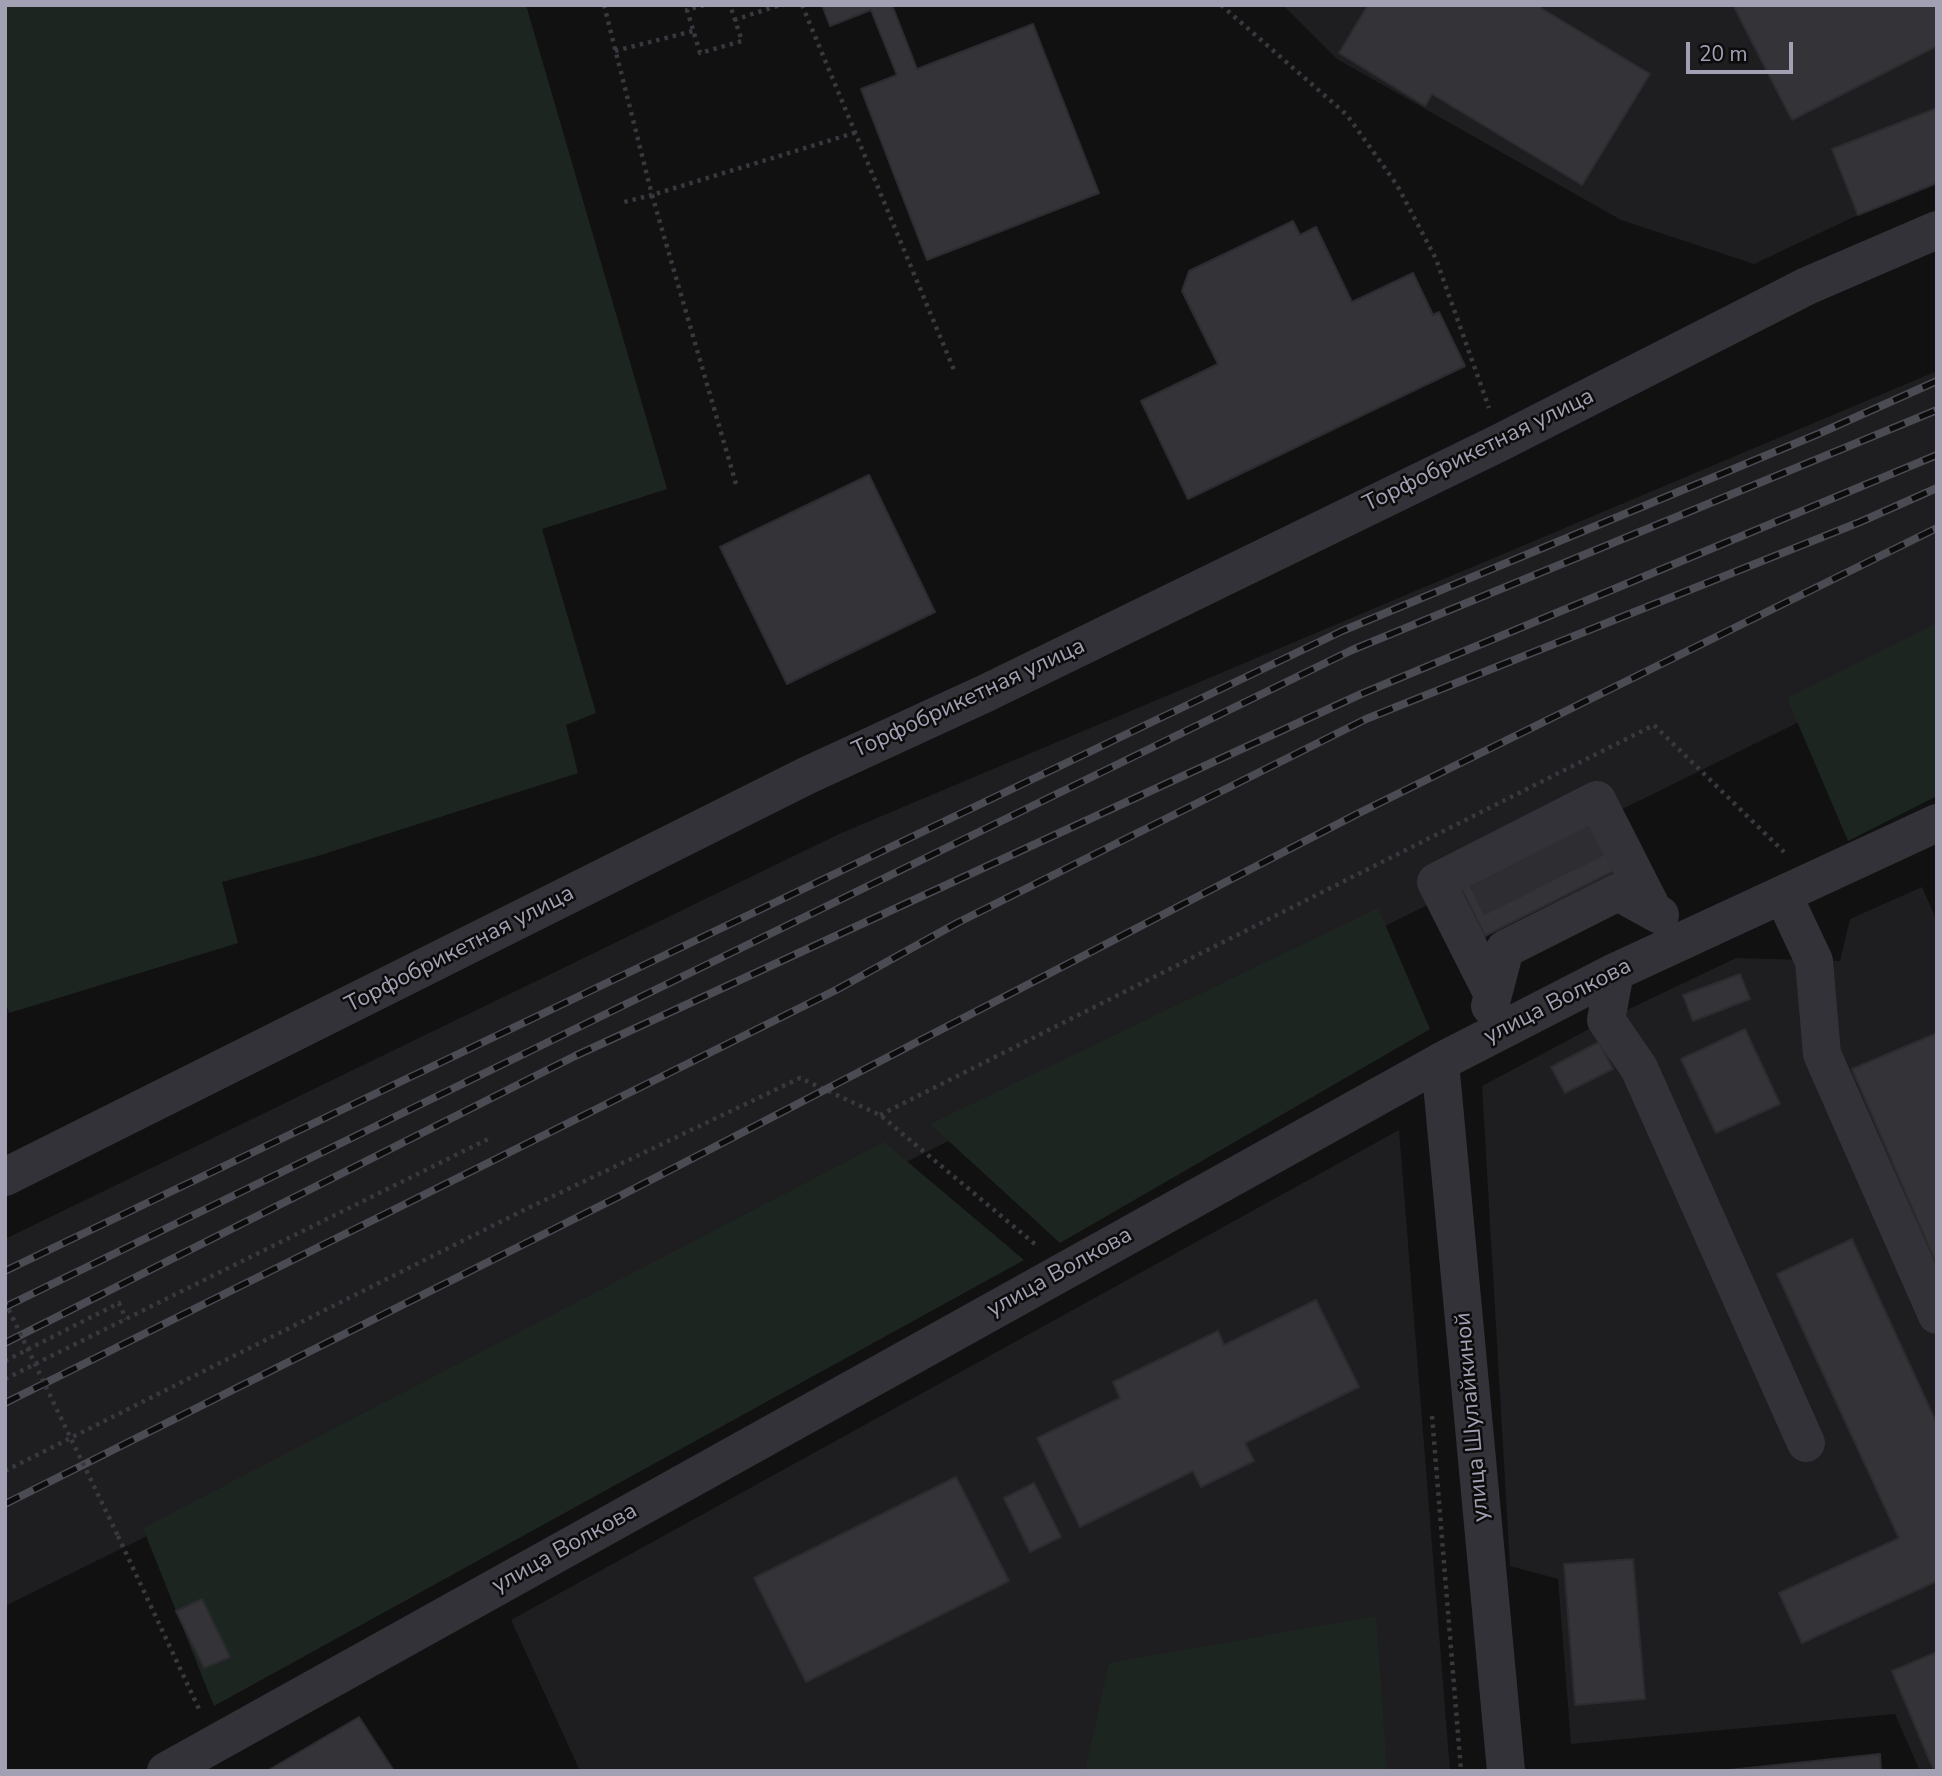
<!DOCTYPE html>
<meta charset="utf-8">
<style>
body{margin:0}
#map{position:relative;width:1942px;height:1776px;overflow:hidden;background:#111112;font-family:"Nunito Sans",sans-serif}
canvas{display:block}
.frame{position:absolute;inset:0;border:7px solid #a2a1b4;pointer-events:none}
.scale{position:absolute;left:1686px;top:42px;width:107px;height:32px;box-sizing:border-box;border:4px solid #a2a1b4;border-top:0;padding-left:9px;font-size:21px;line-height:24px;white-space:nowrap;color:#a2a1b4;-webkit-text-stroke:5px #0c0c0d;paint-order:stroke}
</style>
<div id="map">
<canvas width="1942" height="1776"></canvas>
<div class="frame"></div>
<div class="scale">20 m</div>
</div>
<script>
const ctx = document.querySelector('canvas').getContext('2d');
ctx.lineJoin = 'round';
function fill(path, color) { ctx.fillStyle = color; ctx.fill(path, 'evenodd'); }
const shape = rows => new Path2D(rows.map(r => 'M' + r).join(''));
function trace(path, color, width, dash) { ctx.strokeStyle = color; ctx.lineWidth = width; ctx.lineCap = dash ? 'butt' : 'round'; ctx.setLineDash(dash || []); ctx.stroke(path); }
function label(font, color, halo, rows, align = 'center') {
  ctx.font = font + ' "Nunito Sans",sans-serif'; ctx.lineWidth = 5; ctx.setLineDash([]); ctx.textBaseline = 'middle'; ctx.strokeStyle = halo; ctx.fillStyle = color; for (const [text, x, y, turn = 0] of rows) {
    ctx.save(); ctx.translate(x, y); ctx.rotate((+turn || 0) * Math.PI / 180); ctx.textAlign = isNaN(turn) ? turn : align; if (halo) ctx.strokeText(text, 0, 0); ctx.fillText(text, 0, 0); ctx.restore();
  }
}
const built = shape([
 [1283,5,1937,5,1937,183,1858,215,1754,264,1621,220,1337,59],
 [1937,371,1937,654,5,1606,5,1239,839,834],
 [1922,887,1937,921,1937,1771,1920,1771,1895,1714,1571,1744,1558,1579,1510,1566,1482,1086,1606,1020,1736,958,1840,961,1850,919],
 [1399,1130,1450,1771,580,1771,511,1620]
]);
const green = shape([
 [5,5,526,5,667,489,542,529,596,713,566,725,578,773,321,855,222,882,238,943,9,1013,5,1000],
 [1937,623,1937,796,1848,841,1787,698],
 [1378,908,1430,1029,1060,1243,930,1124],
 [884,1142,1024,1260,214,1706,143,1528],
 [1376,1616,1387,1771,1085,1771,1109,1663]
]);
const building = shape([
 [822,5,892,5,917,69,1033,24,1099,193,927,260,861,89,897,75,871,10,830,26,822,5],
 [1368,5,1543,5,1541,8,1650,74,1582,185,1432,94,1425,106,1339,53,1368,5],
 [1733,5,1937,5,1937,46,1792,120,1733,5],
 [1937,108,1937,183,1858,215,1832,149,1937,108],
 [1293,221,1300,235,1316,227,1352,302,1413,273,1433,315,1439,312,1465,366,1188,499,1141,401,1218,364,1182,291,1189,271,1293,221],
 [869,475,935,612,787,684,720,547,869,475],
 [1589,821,1614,871,1485,936,1460,886,1589,821],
 [1740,974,1750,999,1693,1021,1683,995,1740,974],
 [1745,1029,1780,1104,1716,1133,1681,1059,1745,1029],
 [1937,1033,1937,1266,1852,1069,1937,1033],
 [1599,1042,1613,1069,1565,1093,1551,1067,1599,1042],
 [1852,1239,1937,1424,1937,1581,1802,1643,1779,1593,1899,1538,1777,1274,1852,1239],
 [1316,1300,1359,1387,1245,1443,1254,1461,1201,1487,1193,1471,1080,1527,1037,1438,1120,1398,1113,1382,1218,1331,1224,1345,1316,1300],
 [956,1477,1009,1581,806,1682,754,1578,956,1477],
 [1034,1483,1061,1537,1030,1552,1004,1498,1034,1483],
 [1633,1559,1645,1699,1575,1705,1564,1564,1633,1559],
 [202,1599,230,1657,204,1668,176,1611,202,1599],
 [1937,1652,1937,1771,1934,1771,1892,1671,1937,1652],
 [359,1717,394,1771,267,1771,359,1717],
 [1880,1754,1881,1771,1720,1771,1880,1754]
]);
const minorTunnel = shape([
 [1572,829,1598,880],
 [1543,843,1569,894],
 [1510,860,1536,910],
 [1484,873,1509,924]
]);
const path = shape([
 [604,5,652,195,620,203],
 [704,5,687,10,700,53,742,41,730,5],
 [802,5,954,370],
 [1221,5,1347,115,1397,185,1436,259,1489,408],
 [734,20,780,5],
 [615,51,693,31],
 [736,484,652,195,857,132],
 [880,1115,1654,725,1784,852],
 [5,1361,119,1303,126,1319],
 [5,1379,488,1139],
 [1432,1416,1461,1771],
 [5,1471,524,1210,800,1078,880,1115,1036,1245],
 [118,1536,199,1709]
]);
const minor = shape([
 [1783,895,1814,961,1822,1054,1937,1315],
 [1615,972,1606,1020,1639,1068,1806,1443],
 [1492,993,1436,882,1597,800,1654,912],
 [1490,1006,1505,949,1618,892,1660,915],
 [1440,1062,1506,1771],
 [5,1177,808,775,984,694,1501,442,1807,286,1937,230],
 [166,1771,1440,1062,1615,972,1937,823]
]);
const rail = shape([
 [5,1271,1342,631,1818,434,1937,381],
 [5,1307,1352,650,1937,410],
 [5,1343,575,1056,1361,694,1937,455],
 [5,1403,836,990,957,923,1366,719,1860,522,1937,488],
 [5,1504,618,1197,1357,814,1937,528]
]);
const pathBridge = shape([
 [5,1302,118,1536]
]);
const streetNames = [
 ["Торфобрикетная улица",1479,451,-26],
 ["Торфобрикетная улица",969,699,-25],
 ["Торфобрикетная улица",460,950,-27],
 ["улица Волкова",1558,1002,-27],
 ["улица Волкова",1060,1273,-29],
 ["улица Шулайкиной",1473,1417,-95],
 ["улица Волкова",565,1549,-29]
];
fill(built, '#1e1d1f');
fill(green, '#1d2521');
fill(building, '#343337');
trace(building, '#2c2b2f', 2);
trace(minorTunnel, '#2e2e32', 38, [38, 19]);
trace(path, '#38383f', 4.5, [3.5, 5]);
trace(minor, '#333238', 38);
trace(rail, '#4b4b53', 8);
trace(rail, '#0c0c0d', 5, [16]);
trace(pathBridge, '#38383f', 4.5, [3.5, 5]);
label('23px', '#a2a1b4', '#0c0c0d', streetNames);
</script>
